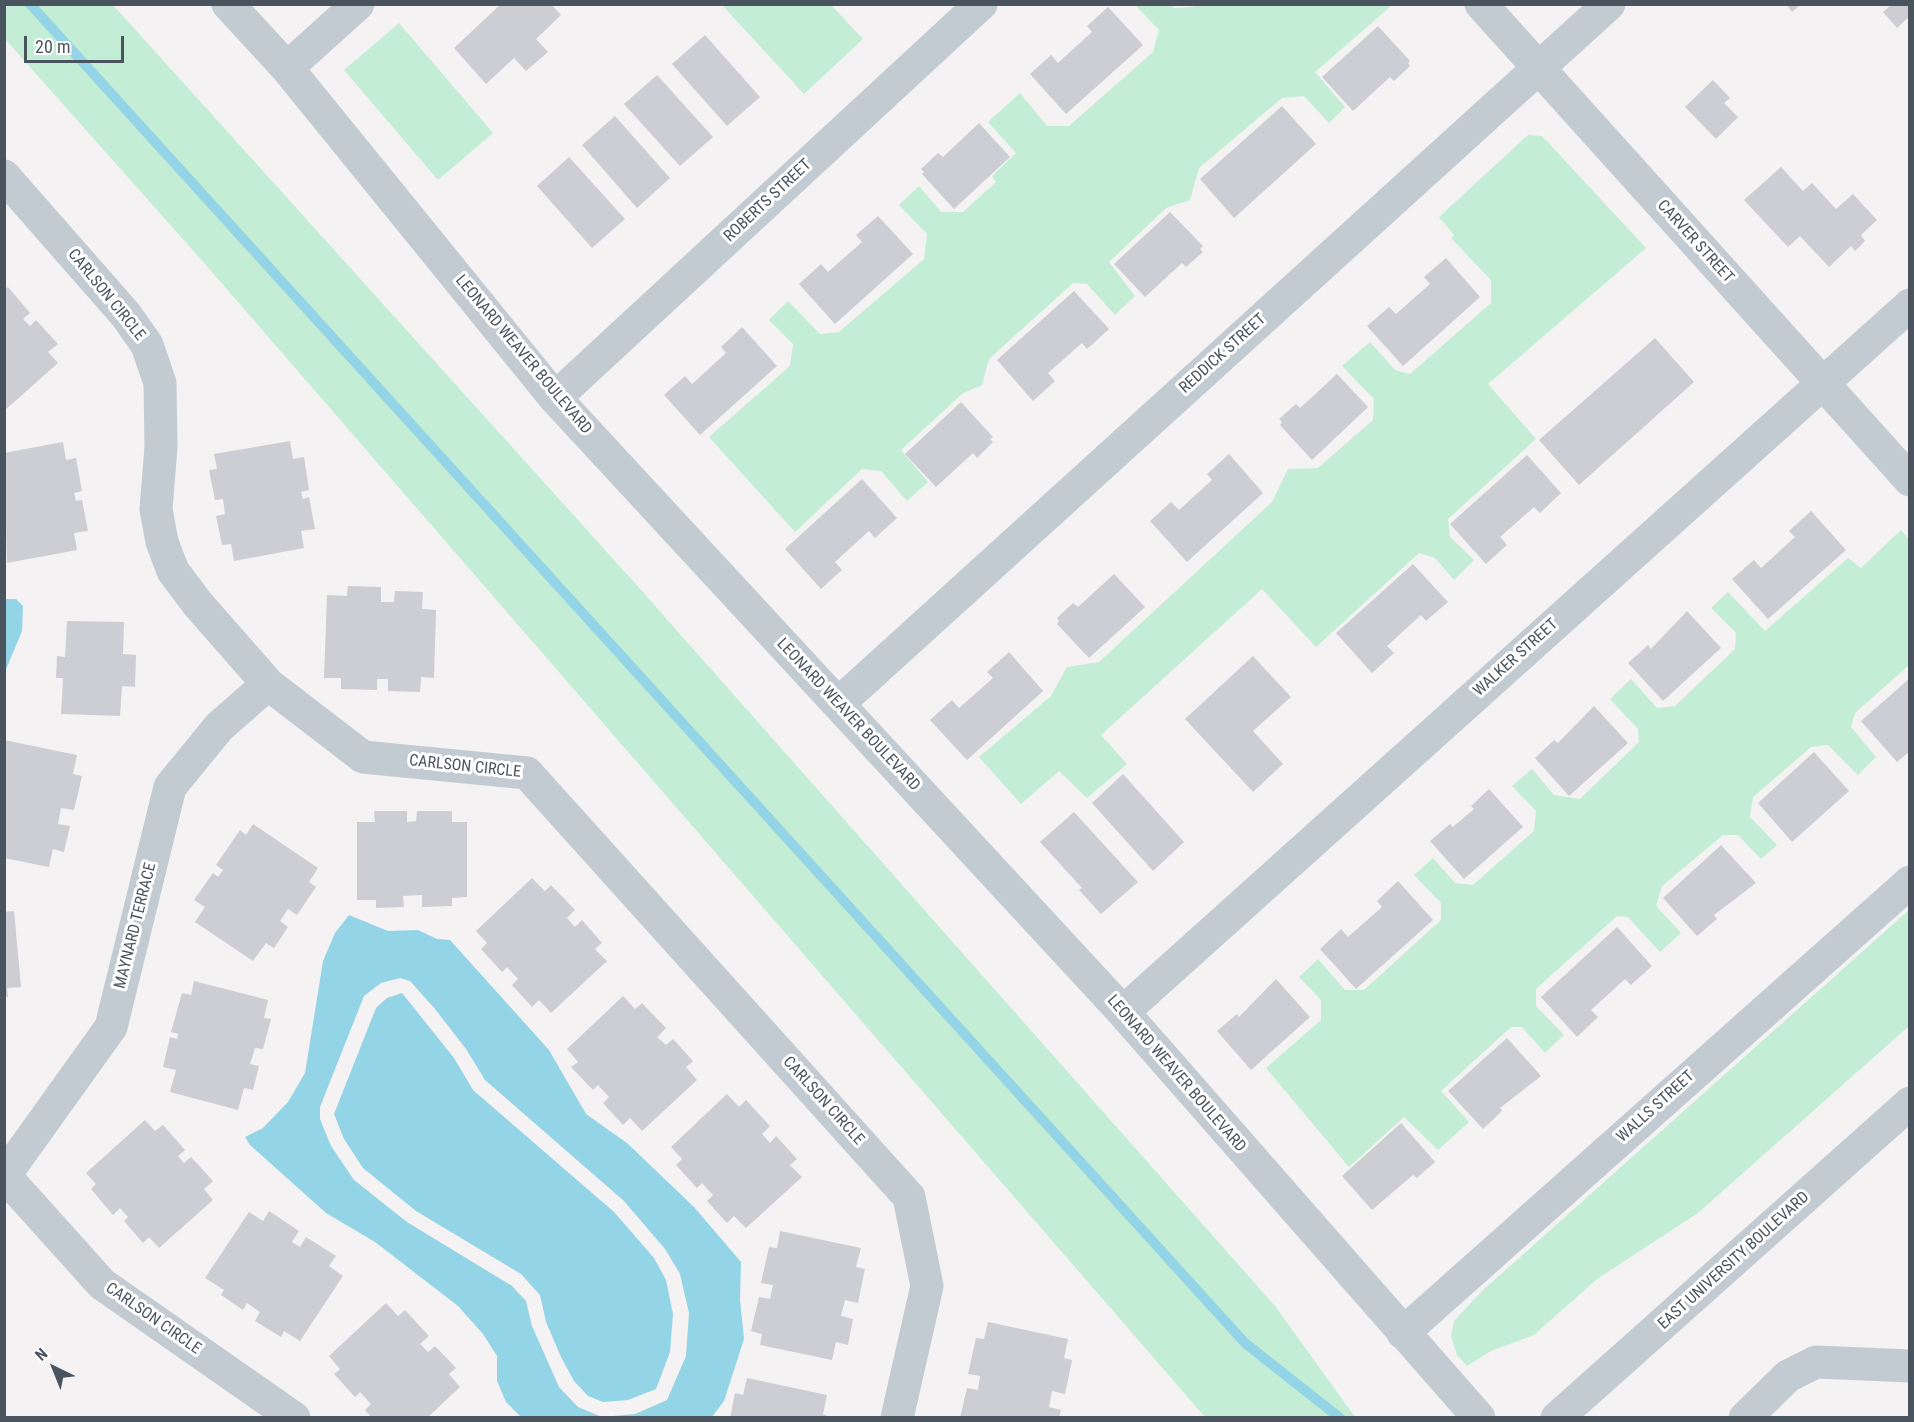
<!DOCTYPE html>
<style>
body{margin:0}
#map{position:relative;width:1914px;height:1422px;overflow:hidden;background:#f4f2f2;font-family:"Roboto Condensed",sans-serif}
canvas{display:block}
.frame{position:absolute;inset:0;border:6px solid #4a545e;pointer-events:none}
.north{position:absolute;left:24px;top:1338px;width:60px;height:60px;-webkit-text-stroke:4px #fff;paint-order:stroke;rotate:317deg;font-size:16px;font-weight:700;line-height:24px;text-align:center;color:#4a545e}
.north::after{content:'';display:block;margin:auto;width:21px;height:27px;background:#4a545e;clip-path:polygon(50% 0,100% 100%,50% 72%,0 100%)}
.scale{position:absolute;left:24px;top:36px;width:100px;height:27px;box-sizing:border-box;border:3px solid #4a545e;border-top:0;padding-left:8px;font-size:18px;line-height:21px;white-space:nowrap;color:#4a545e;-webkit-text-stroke:4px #fff;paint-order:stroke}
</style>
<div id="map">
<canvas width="1914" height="1422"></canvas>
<div class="frame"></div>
<div class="north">N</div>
<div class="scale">20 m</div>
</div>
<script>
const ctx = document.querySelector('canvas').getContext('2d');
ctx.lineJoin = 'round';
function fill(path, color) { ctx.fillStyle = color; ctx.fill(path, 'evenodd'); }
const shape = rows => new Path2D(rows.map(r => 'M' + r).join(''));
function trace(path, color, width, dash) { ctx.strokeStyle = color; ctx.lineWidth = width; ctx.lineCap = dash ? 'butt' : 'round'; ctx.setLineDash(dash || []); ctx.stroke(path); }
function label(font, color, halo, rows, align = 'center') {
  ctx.font = font + ' "Roboto Condensed",sans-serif'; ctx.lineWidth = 6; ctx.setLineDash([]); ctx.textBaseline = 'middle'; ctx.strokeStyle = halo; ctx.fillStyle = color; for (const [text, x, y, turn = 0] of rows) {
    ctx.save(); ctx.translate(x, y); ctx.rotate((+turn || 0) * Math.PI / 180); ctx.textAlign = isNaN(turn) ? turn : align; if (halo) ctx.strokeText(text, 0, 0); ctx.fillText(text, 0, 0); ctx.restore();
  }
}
const green = shape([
 [4,5,113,5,633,581,1275,1306,1355,1417,1205,1417,205,264,5,39],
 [722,5,831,5,863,39,804,94],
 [1195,5,1387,4,1390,7,1315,72,1345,107,1329,123,1304,96,1282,98,1199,168,1190,200,1166,208,1109,262,1135,296,1115,315,1087,284,1073,283,989,359,982,385,963,393,901,450,928,482,907,501,881,471,862,469,795,532,709,437,790,366,793,344,769,320,788,301,820,334,839,332,924,259,927,234,899,205,919,186,941,212,963,212,996,182,992,176,1016,153,988,122,1020,93,1047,126,1069,126,1153,52,1159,30,1135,5,1170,5,1174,8,1192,7],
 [399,23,493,133,438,180,344,70],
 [1528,135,1542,136,1646,248,1488,384,1536,439,1448,519,1450,537,1474,560,1454,580,1435,558,1419,553,1316,647,1262,589,1101,735,1127,764,1087,798,1059,771,1021,804,979,757,1051,696,1067,667,1099,662,1272,502,1288,469,1318,468,1373,420,1374,399,1342,366,1370,342,1395,370,1410,374,1491,303,1491,280,1451,238,1454,235,1439,217],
 [1901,530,1909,539,1909,665,1855,713,1851,727,1876,757,1858,775,1828,745,1811,747,1753,797,1750,817,1777,845,1761,859,1738,835,1723,835,1662,886,1656,906,1681,933,1660,952,1628,917,1617,916,1536,989,1536,1006,1564,1035,1545,1053,1522,1027,1511,1027,1441,1091,1469,1122,1438,1150,1404,1117,1349,1167,1266,1068,1321,1020,1321,1000,1299,977,1318,959,1345,990,1364,990,1441,920,1441,903,1414,875,1433,858,1455,883,1473,885,1534,831,1536,811,1512,786,1532,769,1554,795,1580,799,1639,742,1638,729,1610,699,1631,679,1657,708,1675,706,1735,649,1736,633,1711,608,1728,592,1765,631,1848,558,1861,568],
 [1909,910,1909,1026,1698,1213,1597,1279,1534,1335,1491,1351,1467,1366,1457,1355,1451,1336,1454,1321,1482,1291]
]);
const water = shape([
 [5,599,16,599,23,606,22,631,5,672],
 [349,915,388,931,418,930,437,939,450,940,549,1050,586,1114,627,1143,694,1207,741,1262,740,1300,744,1339,724,1401,712,1417,521,1417,506,1402,497,1381,497,1356,483,1334,458,1306,375,1242,326,1213,250,1145,245,1137,263,1128,288,1102,305,1073,323,961,335,933],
 [400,978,410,981,435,1009,466,1049,485,1080,624,1201,665,1249,680,1274,689,1313,686,1356,667,1400,635,1414,602,1417,578,1407,559,1387,532,1326,526,1301,512,1286,407,1222,354,1180,331,1146,320,1119,320,1107,364,996,381,983],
 [402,993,454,1058,473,1090,614,1212,654,1258,666,1280,673,1314,670,1352,656,1389,628,1400,603,1402,588,1396,574,1381,561,1357,546,1322,540,1295,521,1274,416,1211,363,1168,344,1139,334,1114,376,1008,387,998]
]);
const stream = shape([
 [30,4,1245,1343,1340,1418]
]);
const building = shape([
 [501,4,551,4,561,15,536,39,548,52,526,71,514,58,486,84,454,48],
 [1786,4,1801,4,1792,12],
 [1892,4,1910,4,1910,16,1897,28,1883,12],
 [1108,7,1143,45,1066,114,1030,74,1051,55,1058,63,1092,32,1087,26],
 [1378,26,1410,61,1408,63,1410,66,1394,81,1390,77,1353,111,1322,77],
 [705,35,760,97,727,126,672,64],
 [657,75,713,137,680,166,624,104],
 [1713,80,1730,98,1724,103,1738,117,1716,139,1685,107],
 [1282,106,1316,144,1234,218,1200,179],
 [615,116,670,178,637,208,582,145],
 [979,123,1010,157,954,209,922,174,924,172,921,169,938,153,943,157],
 [569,157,625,219,592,248,537,186],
 [1781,167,1803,191,1812,183,1836,209,1853,194,1877,220,1861,235,1865,241,1855,251,1851,246,1829,267,1800,236,1788,247,1744,200],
 [1170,212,1203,246,1200,249,1203,252,1186,267,1182,263,1145,297,1114,264],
 [878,216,913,254,835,324,799,284,821,264,828,272,862,242,856,235],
 [1446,258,1480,297,1403,366,1367,326,1389,307,1396,314,1430,284,1424,277],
 [8,287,30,313,23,319,30,326,36,320,58,344,48,352,58,363,4,411,4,290],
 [1074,291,1109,329,1087,349,1082,343,1048,373,1055,381,1033,401,997,360],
 [742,327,777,366,700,435,664,395,685,376,692,384,726,353,721,347],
 [1655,338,1694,382,1579,485,1539,440],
 [1337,374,1368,407,1312,460,1280,425,1282,422,1279,419,1296,404,1300,408],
 [961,402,993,437,990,439,993,442,977,458,973,453,936,487,905,454],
 [290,441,293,459,304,457,309,490,301,492,303,499,309,497,315,529,301,531,304,548,234,561,231,544,222,545,216,516,225,514,223,499,215,500,209,470,217,469,214,454],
 [63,442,66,460,76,458,82,491,74,493,76,501,82,500,88,531,74,533,77,550,7,563,4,453],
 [1229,454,1263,493,1187,562,1150,521,1171,502,1179,510,1212,480,1207,474],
 [1527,455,1561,493,1540,513,1534,507,1500,537,1507,545,1486,564,1450,524],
 [862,479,897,518,875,538,869,531,835,562,842,570,821,589,785,549],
 [1811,511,1846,550,1768,619,1732,579,1754,560,1761,568,1795,537,1789,531],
 [1413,564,1448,602,1426,621,1421,615,1387,646,1394,653,1372,673,1336,633],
 [1114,574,1145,607,1089,658,1057,624,1059,621,1057,618,1073,603,1078,607],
 [348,586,381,587,381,602,394,602,395,591,423,592,422,609,436,610,434,678,421,677,420,692,388,691,388,679,377,679,377,690,341,689,341,678,324,678,327,595,347,596],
 [1687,611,1721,648,1663,701,1628,663,1648,645,1651,649],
 [67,621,124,622,123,654,136,655,135,687,122,686,120,716,61,714,63,678,56,678,57,656,65,657],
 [1009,652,1043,691,967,760,930,720,952,700,959,708,993,678,987,672],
 [1253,656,1291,697,1253,731,1283,764,1253,792,1185,719],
 [1910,678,1910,751,1897,762,1861,721],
 [1594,706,1628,743,1569,796,1535,758,1554,740,1558,743],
 [4,740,77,755,73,774,82,776,74,810,61,808,58,824,70,826,64,852,53,849,49,867,4,858],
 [1814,752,1849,791,1792,842,1758,803],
 [1123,774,1184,842,1153,871,1092,803],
 [1489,789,1523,827,1464,879,1430,841,1450,824,1453,827,1474,809,1471,806],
 [374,811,407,811,407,822,416,821,417,811,452,811,452,822,467,822,467,897,452,898,452,906,422,907,422,895,403,896,404,907,376,908,376,900,357,900,357,822,375,822],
 [1074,812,1138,882,1101,914,1079,890,1082,888,1040,842],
 [253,824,318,868,309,882,316,887,297,915,288,909,280,921,288,927,274,948,266,943,253,961,195,922,205,907,194,900,213,873,218,877,223,870,216,865,240,830,246,835],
 [1721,845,1756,883,1714,915,1717,919,1697,936,1663,898],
 [532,878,545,891,551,885,575,910,567,918,575,927,582,920,602,943,595,949,607,961,551,1013,539,1000,532,1007,512,985,518,979,507,967,502,972,481,949,487,943,476,931],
 [1398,881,1433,920,1356,989,1320,949,1341,929,1348,937,1382,907,1377,901],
 [14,911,21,987,7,988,8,997,4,997,4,912],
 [1617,927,1652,966,1631,985,1625,979,1591,1010,1598,1017,1577,1037,1541,997],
 [1276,979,1310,1017,1251,1070,1217,1031,1237,1014,1239,1017],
 [194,981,268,1000,264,1018,271,1019,263,1049,255,1048,250,1064,259,1066,253,1090,244,1088,238,1110,170,1092,176,1070,163,1067,170,1037,177,1039,178,1034,171,1032,182,993,191,995],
 [623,996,635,1009,642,1003,666,1028,657,1037,666,1045,673,1039,693,1061,686,1067,697,1080,642,1131,630,1118,623,1125,603,1103,609,1097,598,1085,593,1090,571,1067,578,1062,567,1049],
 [1507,1038,1541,1076,1500,1108,1502,1111,1483,1129,1448,1091],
 [727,1094,739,1107,746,1100,770,1126,762,1134,770,1143,776,1136,797,1159,790,1165,802,1177,746,1228,734,1216,727,1223,707,1201,713,1195,702,1183,697,1188,676,1165,682,1159,671,1147],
 [145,1120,155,1131,163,1125,185,1150,178,1156,184,1163,191,1157,213,1181,204,1189,213,1200,159,1248,149,1237,143,1243,124,1221,128,1217,120,1208,113,1215,91,1189,96,1184,86,1173],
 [1401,1123,1435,1162,1417,1178,1413,1175,1372,1210,1342,1176],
 [269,1211,299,1231,292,1242,300,1247,306,1237,336,1256,329,1266,343,1276,300,1341,284,1331,281,1337,255,1321,260,1312,247,1303,243,1310,221,1295,224,1290,205,1278,249,1212,263,1221],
 [780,1231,861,1248,856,1267,865,1269,858,1303,845,1300,841,1316,853,1319,848,1345,836,1342,832,1360,760,1345,762,1334,751,1331,759,1297,770,1299,773,1285,761,1283,769,1247,777,1248],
 [386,1303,398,1316,405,1310,429,1336,420,1344,428,1352,435,1346,456,1368,449,1374,460,1387,427,1418,372,1418,365,1410,371,1404,360,1392,355,1397,334,1374,340,1369,329,1356],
 [988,1322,1068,1339,1064,1358,1072,1360,1065,1394,1052,1391,1049,1407,1061,1410,1059,1418,960,1418,967,1388,978,1390,980,1376,968,1374,976,1338,984,1339],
 [747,1378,827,1395,823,1414,831,1418,730,1418,735,1393,743,1395]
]);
const minor = shape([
 [228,4,287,68,555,398,1123,1012,1479,1418],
 [1481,4,1910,480],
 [287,68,358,4],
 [4,176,126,315,147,345,160,383,161,447,156,509,162,542,173,571,197,603,268,684,363,757,527,773,909,1197,927,1286,897,1418],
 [555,398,981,4],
 [838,704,1609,4],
 [1123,1012,1910,305],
 [4,1175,102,1284,294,1418],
 [5,1175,111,1027,170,787,219,727,268,684],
 [1403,1333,1910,882],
 [1557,1418,1910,1103],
 [1745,1418,1788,1376,1816,1362,1910,1366]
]);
const streetNames = [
 ["ROBERTS STREET",768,201,-43],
 ["CARVER STREET",1695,242,48],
 ["CARLSON CIRCLE",106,295,51],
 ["REDDICK STREET",1223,354,-42],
 ["LEONARD WEAVER BOULEVARD",523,355,50],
 ["WALKER STREET",1516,658,-42],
 ["LEONARD WEAVER BOULEVARD",848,715,47],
 ["CARLSON CIRCLE",465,767,6],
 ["MAYNARD TERRACE",136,926,-76],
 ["LEONARD WEAVER BOULEVARD",1176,1074,49],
 ["CARLSON CIRCLE",823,1101,48],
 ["WALLS STREET",1656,1107,-42],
 ["EAST UNIVERSITY BOULEVARD",1734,1261,-42],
 ["CARLSON CIRCLE",153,1319,35]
];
fill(green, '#c4edd5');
fill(water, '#94d4e7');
trace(stream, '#94d4e7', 10);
fill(building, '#ccced3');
trace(minor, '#c3cbd2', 33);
label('16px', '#4a545e', '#fff', streetNames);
</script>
